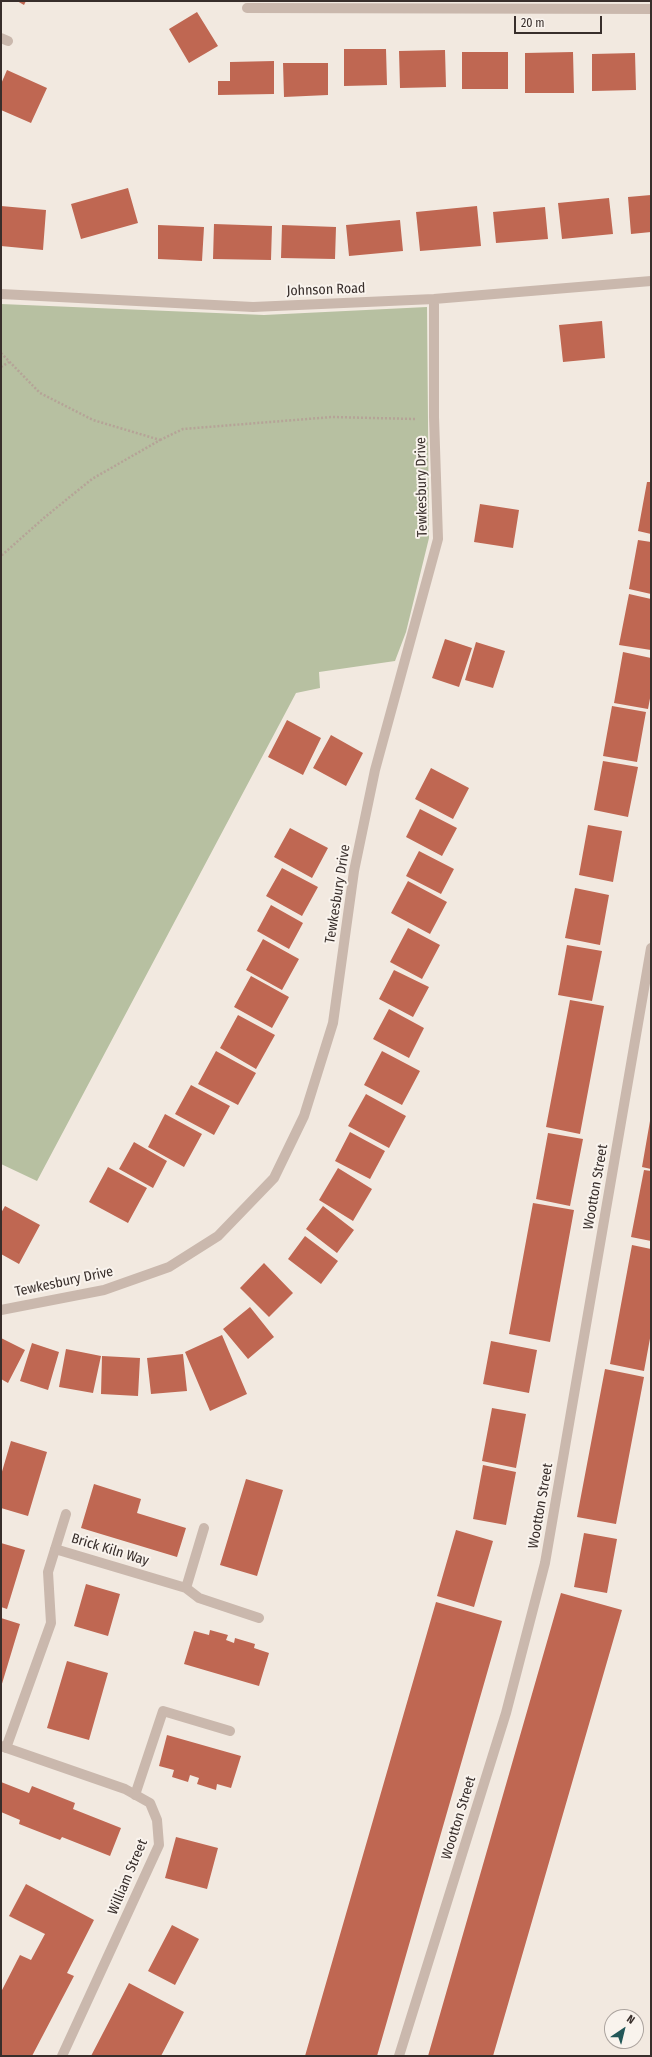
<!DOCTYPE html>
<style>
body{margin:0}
#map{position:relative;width:652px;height:2057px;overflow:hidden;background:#f2e9e0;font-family:"Fira Sans Condensed",sans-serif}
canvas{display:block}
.frame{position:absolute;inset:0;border:2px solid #382e2b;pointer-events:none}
.north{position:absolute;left:604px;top:2009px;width:40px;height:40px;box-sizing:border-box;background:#f9f3ed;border:1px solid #aca49f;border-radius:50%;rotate:35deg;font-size:11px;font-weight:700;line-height:16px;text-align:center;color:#382e2b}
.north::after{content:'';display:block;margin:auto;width:14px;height:18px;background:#235758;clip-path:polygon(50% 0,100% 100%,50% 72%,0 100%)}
.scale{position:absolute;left:514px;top:16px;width:88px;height:18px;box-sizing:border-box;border:2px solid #382e2b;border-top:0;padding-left:5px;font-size:12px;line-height:14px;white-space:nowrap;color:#382e2b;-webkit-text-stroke:3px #f9f3ed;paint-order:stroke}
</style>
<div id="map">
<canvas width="652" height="2057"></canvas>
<div class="frame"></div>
<div class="north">N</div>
<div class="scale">20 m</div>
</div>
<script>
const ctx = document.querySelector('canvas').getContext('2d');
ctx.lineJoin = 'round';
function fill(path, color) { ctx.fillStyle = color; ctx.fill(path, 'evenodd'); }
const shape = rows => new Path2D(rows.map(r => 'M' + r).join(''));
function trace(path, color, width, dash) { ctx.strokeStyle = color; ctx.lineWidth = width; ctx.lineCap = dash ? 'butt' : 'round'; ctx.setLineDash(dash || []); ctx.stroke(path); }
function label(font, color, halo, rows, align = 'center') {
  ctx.font = font + ' "Fira Sans Condensed",sans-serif'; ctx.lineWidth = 4; ctx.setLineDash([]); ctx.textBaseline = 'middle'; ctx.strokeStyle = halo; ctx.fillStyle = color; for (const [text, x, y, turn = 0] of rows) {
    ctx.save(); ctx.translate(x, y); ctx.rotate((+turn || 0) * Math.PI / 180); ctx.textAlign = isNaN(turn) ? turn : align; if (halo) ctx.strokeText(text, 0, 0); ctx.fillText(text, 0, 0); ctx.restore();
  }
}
const green = shape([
 [1,304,264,315,427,307,429,538,406,632,395,661,319,672,320,688,296,693,37,1181,1,1164]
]);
const building = shape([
 [17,1,26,1,24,5],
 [197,12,218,46,189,63,169,29],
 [344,49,386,49,387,85,344,86],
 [445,50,446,87,400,88,399,51],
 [462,52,508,52,508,89,462,89],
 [573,52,574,93,525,93,525,53],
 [635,53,636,90,592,91,592,54],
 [274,61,274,94,218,95,218,81,230,81,230,62],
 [283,63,328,63,328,95,284,97],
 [7,70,47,88,31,123,1,110,1,84],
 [128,188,138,223,81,239,71,204],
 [651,195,651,232,631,234,628,197],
 [609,198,613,234,562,239,558,203],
 [1,206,46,210,43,250,1,246],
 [477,206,481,246,420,251,416,212],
 [545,207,548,239,496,243,493,212],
 [400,220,403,251,349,256,346,225],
 [214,224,272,226,271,260,213,259],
 [158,225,204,227,202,261,158,259],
 [282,225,336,227,335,259,281,258],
 [602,321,605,358,563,362,559,325],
 [647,482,651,482,651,534,638,531],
 [480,504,519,510,513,548,474,542],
 [638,540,651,542,651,594,629,589],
 [629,594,651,599,651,650,619,645],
 [445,639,472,648,459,687,432,678],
 [476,642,505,651,493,688,465,680],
 [623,652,651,658,651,693,648,709,614,703],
 [612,706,646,712,637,762,603,756],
 [287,720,321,738,303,775,268,757],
 [331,735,363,753,346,786,313,768],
 [603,761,638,767,628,817,594,810],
 [431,768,469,788,453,819,415,799],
 [420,809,457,828,442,856,406,837],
 [588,825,622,831,613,882,579,875],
 [290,828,328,848,312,878,274,857],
 [419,851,454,869,441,894,406,876],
 [282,868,318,887,302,916,266,896],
 [408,881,447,902,430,934,391,913],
 [575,888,609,895,600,945,565,938],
 [271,905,303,923,289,949,257,931],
 [408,928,440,945,422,979,390,962],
 [263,939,299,959,282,990,246,970],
 [567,945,602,951,592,1001,558,995],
 [394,970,429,987,413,1017,379,999],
 [251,976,289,997,272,1028,234,1007],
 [570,1000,604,1006,580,1134,546,1127],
 [389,1009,424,1028,409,1058,373,1039],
 [238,1015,275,1035,256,1069,220,1048],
 [216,1051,256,1073,238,1105,198,1084],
 [382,1051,420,1071,402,1105,364,1085],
 [191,1085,230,1106,214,1135,175,1114],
 [366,1094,406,1116,389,1148,348,1126],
 [165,1114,202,1134,184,1167,148,1147],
 [650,1121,651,1121,651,1169,642,1167],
 [350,1132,385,1151,370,1179,335,1161],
 [548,1133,583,1139,570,1206,536,1199],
 [134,1142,167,1161,153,1188,119,1169],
 [108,1167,147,1188,128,1223,89,1202],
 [338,1168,372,1189,353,1221,319,1200],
 [644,1170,651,1171,651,1241,631,1237],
 [533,1203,574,1210,550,1342,509,1334],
 [5,1206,40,1225,19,1264,1,1254,1,1213],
 [323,1206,354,1230,337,1253,306,1229],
 [305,1236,338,1261,321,1284,288,1259],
 [632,1245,651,1249,651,1333,644,1371,610,1364],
 [264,1263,293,1293,269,1317,240,1288],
 [250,1307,274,1337,248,1359,223,1329],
 [222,1335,247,1394,210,1411,185,1352],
 [1,1338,25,1350,8,1383,1,1379],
 [491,1341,537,1350,529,1393,483,1384],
 [32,1343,59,1352,48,1390,20,1381],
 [66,1349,101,1356,93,1393,59,1387],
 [183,1354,187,1391,151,1394,147,1358],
 [102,1356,140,1358,138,1396,101,1394],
 [605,1369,644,1377,616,1524,577,1517],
 [492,1408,526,1414,516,1468,482,1461],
 [11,1441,47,1452,28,1516,1,1508,1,1475],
 [483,1465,516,1472,506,1525,473,1519],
 [246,1479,283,1490,257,1576,220,1565],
 [94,1484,141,1499,137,1513,186,1528,177,1557,81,1528],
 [456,1530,493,1541,474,1607,437,1596],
 [584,1533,617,1539,607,1593,574,1587],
 [1,1543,25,1550,7,1609,1,1607],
 [86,1584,120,1594,108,1636,74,1626],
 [561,1593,622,1610,493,2056,428,2056],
 [436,1602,502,1621,377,2056,305,2056],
 [1,1618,20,1624,1,1687],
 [210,1630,228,1635,226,1640,234,1643,235,1638,255,1644,254,1648,269,1653,259,1686,184,1664,194,1631,209,1635],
 [67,1661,108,1673,89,1740,47,1728],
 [167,1735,241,1756,231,1788,217,1784,216,1790,197,1784,199,1778,190,1775,188,1782,172,1777,174,1770,159,1766],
 [1,1782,29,1793,32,1786,75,1803,73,1809,121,1828,110,1856,62,1837,60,1840,19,1824,20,1820,1,1812],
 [176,1837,218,1848,207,1889,165,1878],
 [26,1884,94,1920,67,1973,74,1976,32,2056,1,2056,1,1992,20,1955,31,1960,45,1934,9,1916],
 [172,1925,199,1939,175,1985,148,1971],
 [129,1983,184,2012,161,2056,91,2056]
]);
const path = shape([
 [1,353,40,393,93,420,160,440,92,479,45,517,1,556],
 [1,367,9,362],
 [160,440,183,429,332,417,415,419]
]);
const minor = shape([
 [247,8,651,9],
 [1,38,8,41],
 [1,294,253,307,434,299,651,281],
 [1,1310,104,1290,169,1267,218,1236,274,1178,304,1116,333,1023,354,871,375,770,438,539,434,417,434,299],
 [55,1549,186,1588,199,1598,259,1618],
 [186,1588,204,1528],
 [1,1746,125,1789,150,1803,157,1820,159,1845,62,2056],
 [6,1748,51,1623,48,1572,66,1514],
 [135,1795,163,1711,230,1731],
 [399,2056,506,1713,545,1563,651,948]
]);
const streetNames = [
 ["Johnson Road",326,290,-2],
 ["Tewkesbury Drive",422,487,-91],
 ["Tewkesbury Drive",338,894,-81],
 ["Wootton Street",596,1187,-80],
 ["Tewkesbury Drive",64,1282,-12],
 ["Wootton Street",541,1506,-80],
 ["Brick Kiln Way",110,1550,17],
 ["Wootton Street",459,1818,-73],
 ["William Street",128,1877,-67]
];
fill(green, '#b7c0a1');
fill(building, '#bf6752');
trace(path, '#b5a397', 2.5, [2, 2]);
trace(minor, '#cab8ad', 10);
label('14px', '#382e2b', '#f9f3ed', streetNames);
</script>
